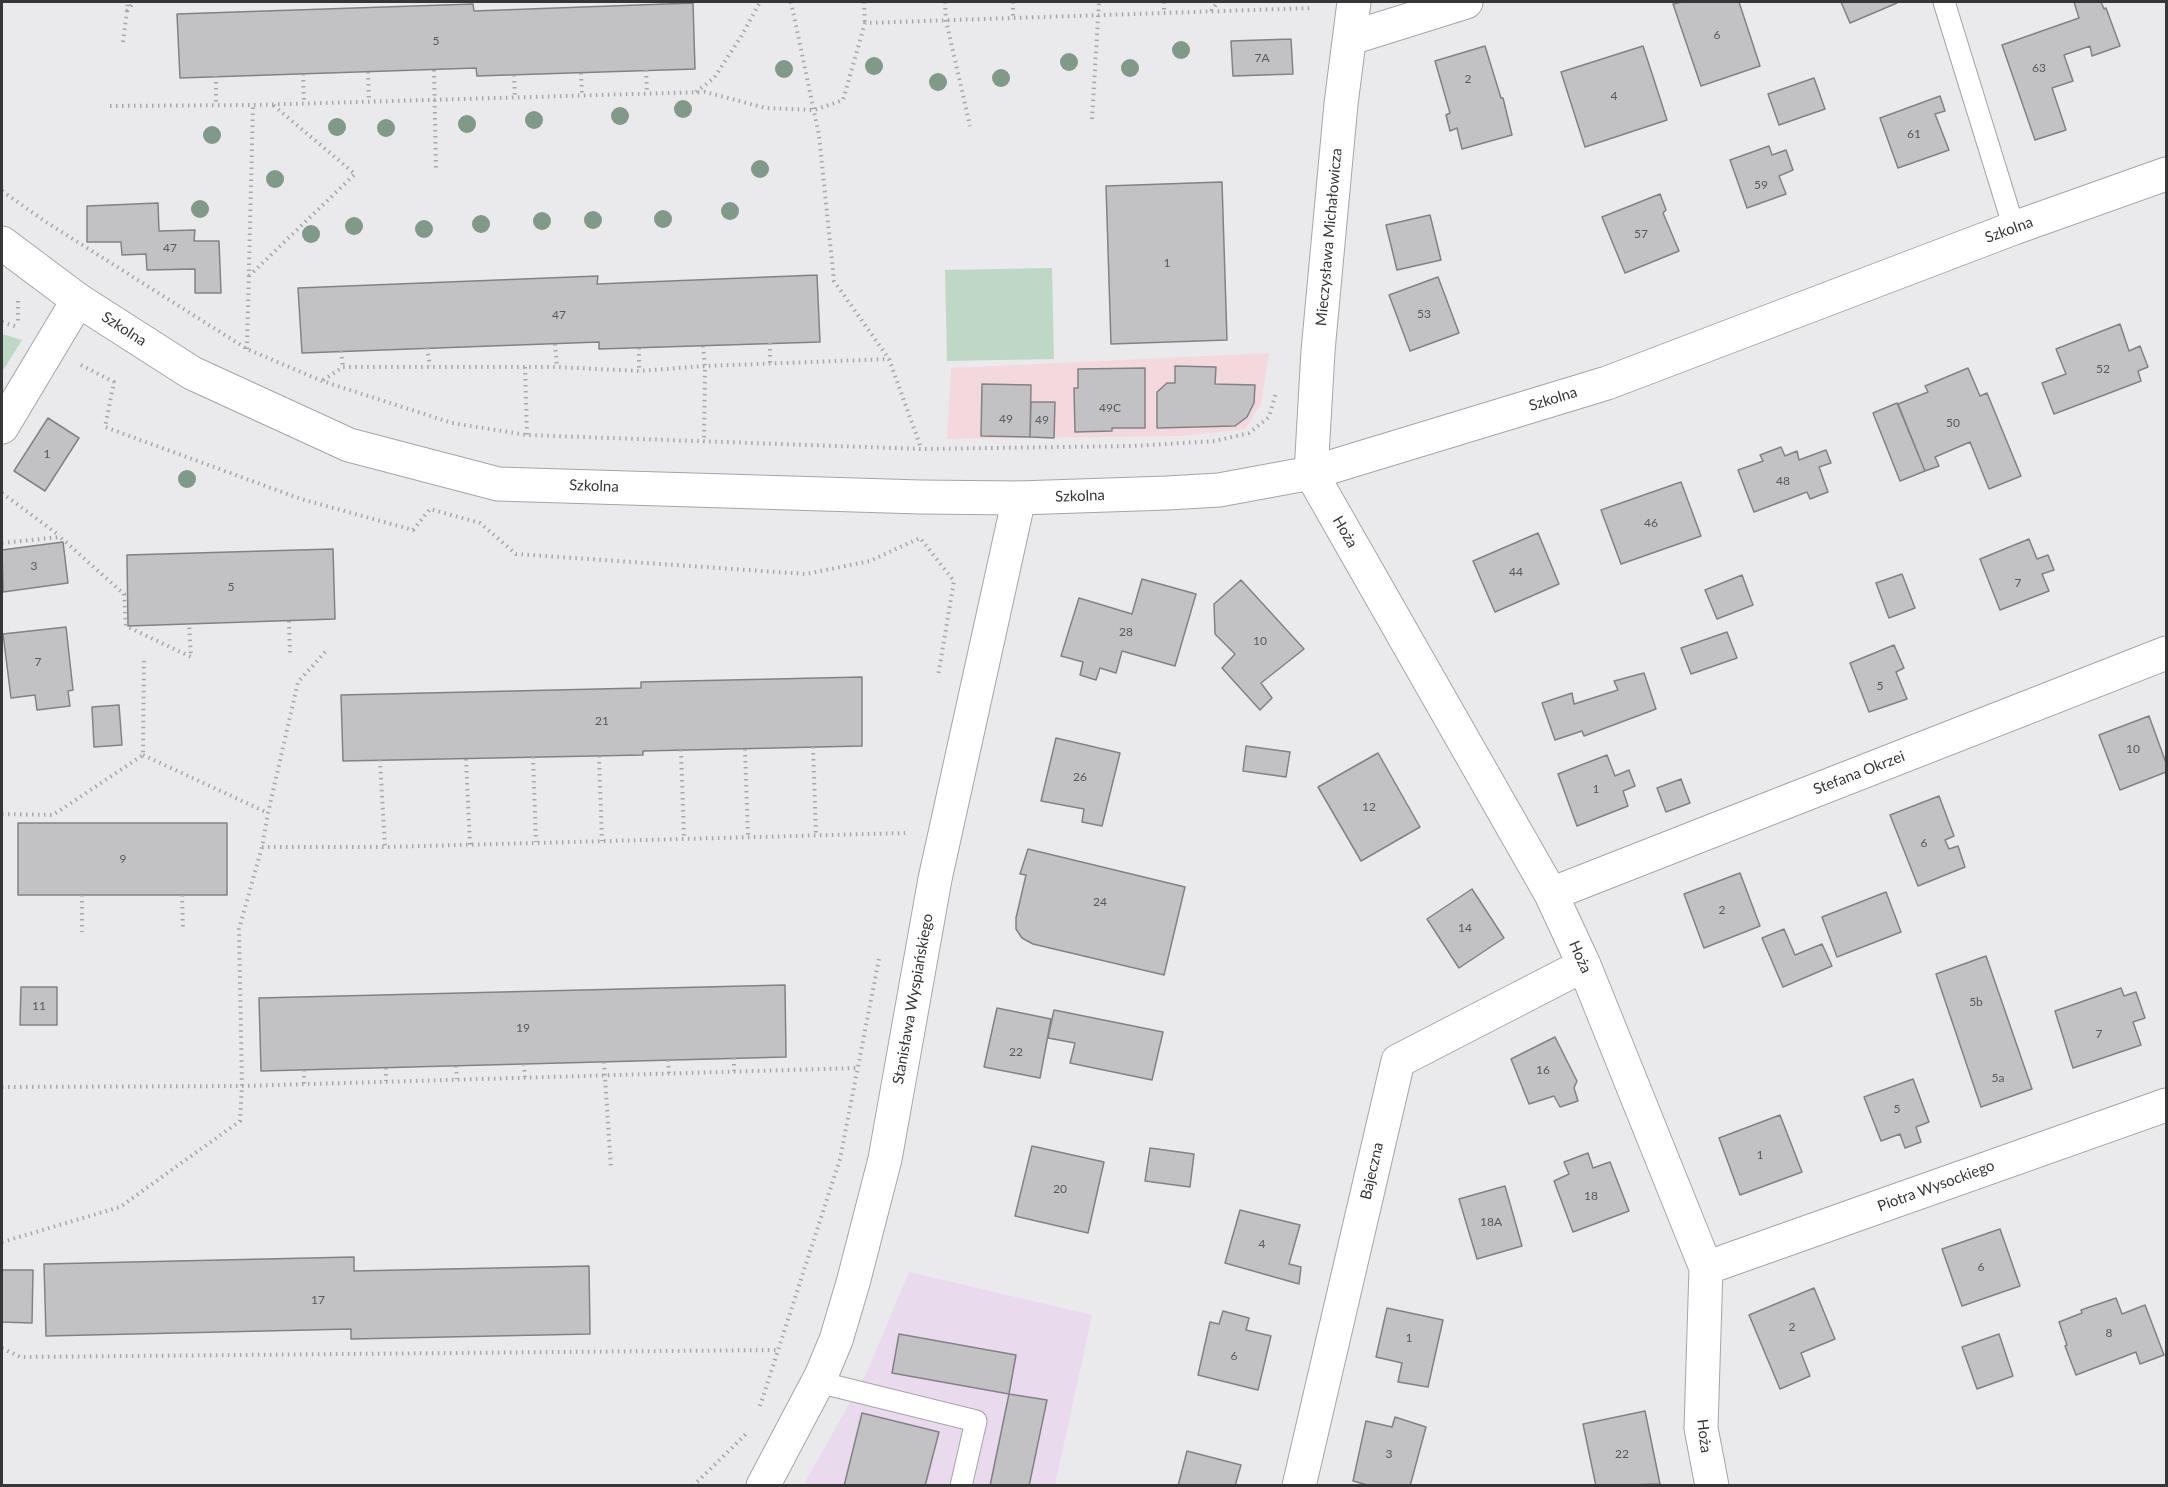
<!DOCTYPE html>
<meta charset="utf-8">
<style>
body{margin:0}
#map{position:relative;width:2168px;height:1487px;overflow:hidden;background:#eaeaec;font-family:Lato,sans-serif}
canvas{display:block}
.frame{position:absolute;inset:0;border:3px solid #363637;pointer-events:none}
</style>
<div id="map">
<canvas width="2168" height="1487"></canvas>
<div class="frame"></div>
</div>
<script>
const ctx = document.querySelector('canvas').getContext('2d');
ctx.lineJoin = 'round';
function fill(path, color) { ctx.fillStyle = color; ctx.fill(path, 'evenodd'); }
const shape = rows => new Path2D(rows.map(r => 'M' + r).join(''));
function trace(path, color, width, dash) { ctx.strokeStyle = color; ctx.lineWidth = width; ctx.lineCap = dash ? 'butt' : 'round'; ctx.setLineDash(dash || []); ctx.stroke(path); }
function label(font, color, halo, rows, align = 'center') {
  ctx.font = font + ' Lato,sans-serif'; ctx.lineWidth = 4.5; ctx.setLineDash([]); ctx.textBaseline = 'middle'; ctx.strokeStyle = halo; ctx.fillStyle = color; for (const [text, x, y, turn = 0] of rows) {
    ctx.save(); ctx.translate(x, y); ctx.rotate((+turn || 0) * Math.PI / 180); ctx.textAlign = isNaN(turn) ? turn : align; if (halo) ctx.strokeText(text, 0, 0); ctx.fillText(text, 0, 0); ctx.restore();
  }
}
const commercial = shape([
 [1269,353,1261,404,1245,429,1183,436,947,439,951,368]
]);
const industrial = shape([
 [909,1272,1092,1315,1055,1485,803,1486,867,1372]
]);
const green = shape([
 [1052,268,1054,359,947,361,945,270],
 [2,334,22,340,2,372]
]);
const building = shape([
 [1682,2,1739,2,1760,66,1701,86,1673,4,1682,2],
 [1841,2,1896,2,1897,3,1850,23,1841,2],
 [2074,2,2101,2,2104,9,2106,8,2120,46,2092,56,2090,46,2064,55,2073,81,2052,88,2066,130,2035,140,2002,45,2079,18,2074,2],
 [693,3,695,69,477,76,476,68,180,78,177,14,473,4,474,11,693,3],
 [1291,39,1293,74,1233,76,1231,41,1291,39],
 [1485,46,1501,98,1503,98,1512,135,1462,149,1457,128,1450,131,1446,115,1450,113,1435,61,1485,46],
 [1643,46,1667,120,1585,147,1561,72,1643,46],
 [1814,78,1825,109,1779,125,1768,94,1814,78],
 [1940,96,1945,111,1935,114,1949,150,1898,168,1880,118,1940,96],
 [1769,146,1772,155,1786,150,1793,170,1779,176,1786,194,1747,208,1730,160,1769,146],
 [1222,182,1227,340,1111,344,1106,186,1222,182],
 [1660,194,1666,210,1663,213,1679,251,1625,273,1602,217,1660,194],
 [158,203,159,231,195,230,194,241,219,241,221,293,195,293,195,269,147,270,146,254,122,255,121,242,87,242,87,206,158,203],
 [1430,215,1441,260,1397,270,1386,225,1430,215],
 [817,275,820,342,599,349,599,342,302,353,298,288,598,276,597,284,817,275],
 [1438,277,1459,333,1410,351,1389,295,1438,277],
 [2120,324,2129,351,2140,346,2148,367,2138,371,2141,381,2054,414,2042,383,2066,374,2056,349,2120,324],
 [1175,366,1216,367,1215,384,1255,385,1254,403,1247,417,1235,426,1157,428,1157,392,1167,383,1175,383,1175,366],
 [1145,368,1145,428,1112,428,1112,431,1075,432,1074,388,1078,388,1078,369,1145,368],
 [1968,368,1980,396,1987,393,2021,476,1989,489,1970,442,1935,457,1939,466,1925,471,1898,404,1928,392,1925,386,1968,368],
 [982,384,1031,385,1030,437,981,436,982,384],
 [1031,402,1055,402,1054,438,1030,437,1031,402],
 [1897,403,1925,471,1900,481,1873,413,1897,403],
 [48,418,79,438,45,491,14,471,48,418],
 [1781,447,1785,456,1797,451,1799,460,1826,450,1831,463,1819,467,1828,492,1810,499,1807,492,1754,512,1738,470,1763,461,1760,455,1781,447],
 [1681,482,1701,536,1621,564,1601,510,1681,482],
 [1538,533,1559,584,1495,612,1473,561,1538,533],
 [2029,539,2037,559,2048,555,2054,570,2042,574,2049,591,2000,610,1980,559,2029,539],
 [63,542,68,583,3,592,2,550,63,542],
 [333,549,335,619,128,626,127,555,333,549],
 [1902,574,1915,608,1889,618,1876,583,1902,574],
 [1742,575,1753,605,1717,619,1705,590,1742,575],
 [1142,579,1196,594,1175,666,1122,651,1116,673,1100,668,1096,680,1080,675,1083,662,1061,656,1079,598,1132,614,1142,579],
 [1241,580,1304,649,1261,683,1272,698,1260,710,1222,668,1235,654,1215,634,1214,604,1241,580],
 [66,627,73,690,68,691,70,706,37,710,35,695,11,698,3,634,66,627],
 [1727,632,1737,658,1691,674,1681,648,1727,632],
 [1894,645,1904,668,1896,672,1907,699,1869,712,1850,663,1894,645],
 [1644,673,1656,709,1584,736,1582,731,1555,740,1542,703,1572,693,1574,704,1618,690,1614,681,1644,673],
 [862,677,862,746,643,751,643,755,343,761,341,695,641,688,641,682,862,677],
 [119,705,122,745,94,747,92,707,119,705],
 [2149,716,2166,763,2166,772,2120,790,2099,735,2149,716],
 [1056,738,1120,753,1102,826,1082,822,1084,809,1041,801,1056,738],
 [1246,746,1290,752,1286,777,1243,771,1246,746],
 [1378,753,1420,827,1361,861,1318,787,1378,753],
 [1607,755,1615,776,1629,770,1635,786,1623,791,1628,806,1577,826,1558,774,1607,755],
 [1681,779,1690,803,1666,812,1657,788,1681,779],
 [1939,796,1954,836,1945,840,1949,849,1958,846,1965,867,1918,886,1890,815,1939,796],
 [18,823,227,823,227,895,18,895,18,823],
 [1028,849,1185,887,1164,975,1033,944,1022,938,1016,929,1016,918,1026,875,1020,874,1028,849],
 [1740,873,1760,926,1704,948,1684,894,1740,873],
 [1472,889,1504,938,1459,968,1427,919,1472,889],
 [1886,892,1901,932,1837,957,1822,917,1886,892],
 [1784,929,1795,955,1822,944,1832,966,1783,987,1762,938,1784,929],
 [1986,956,2032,1089,1981,1107,1936,974,1986,956],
 [785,985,786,1057,261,1071,259,998,785,985],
 [21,987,57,987,57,1025,20,1025,21,987],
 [2121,988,2124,996,2136,992,2145,1018,2133,1022,2141,1045,2073,1068,2055,1011,2121,988],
 [997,1008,1051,1019,1040,1078,984,1067,997,1008],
 [1054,1010,1163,1032,1152,1080,1070,1063,1075,1043,1048,1038,1054,1010],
 [1555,1037,1577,1081,1574,1088,1578,1101,1560,1107,1554,1096,1529,1104,1511,1059,1555,1037],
 [1913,1079,1929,1122,1916,1127,1921,1142,1905,1148,1900,1134,1881,1141,1864,1097,1913,1079],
 [1780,1115,1802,1172,1740,1195,1719,1138,1780,1115],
 [1032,1146,1104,1162,1088,1233,1015,1216,1032,1146],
 [1150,1148,1194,1154,1190,1187,1145,1181,1150,1148],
 [1588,1153,1593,1168,1610,1162,1629,1211,1573,1232,1554,1181,1569,1174,1564,1162,1588,1153],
 [1505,1186,1522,1246,1477,1259,1459,1199,1505,1186],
 [1240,1210,1300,1225,1289,1264,1301,1267,1299,1284,1225,1263,1240,1210],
 [2000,1229,2020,1286,1962,1306,1942,1249,2000,1229],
 [354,1257,354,1271,589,1266,590,1334,351,1339,351,1329,46,1336,44,1264,354,1257],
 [2,1270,33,1270,32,1323,2,1322,2,1270],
 [1814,1288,1835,1339,1801,1353,1810,1376,1780,1389,1749,1315,1814,1288],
 [2116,1298,2122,1314,2145,1305,2164,1355,2140,1364,2136,1352,2076,1375,2065,1346,2067,1345,2059,1322,2082,1313,2081,1310,2116,1298],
 [1387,1308,1443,1320,1428,1387,1398,1382,1402,1363,1376,1357,1387,1308],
 [1223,1311,1249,1318,1246,1330,1271,1336,1258,1390,1198,1375,1210,1322,1219,1324,1223,1311],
 [899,1334,1016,1355,1009,1394,892,1373,899,1334],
 [1999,1334,2013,1376,1977,1389,1962,1347,1999,1334],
 [1009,1394,1047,1400,1029,1486,990,1486,1009,1394],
 [1645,1411,1660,1484,1596,1486,1583,1424,1645,1411],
 [862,1413,939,1432,925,1486,844,1486,862,1413],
 [1395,1417,1426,1427,1410,1486,1371,1486,1353,1481,1366,1421,1392,1427,1395,1417],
 [1187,1451,1241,1465,1235,1486,1178,1486,1187,1451]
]);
const path = shape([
 [791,2,819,135,834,281,889,359,921,448],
 [864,2,865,23],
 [945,2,946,20,970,126],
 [1013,2,1013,18],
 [1164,2,1164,13],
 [127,11,134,2],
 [1211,11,1218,2],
 [123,42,128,2],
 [434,70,436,172],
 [646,70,647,94],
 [368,72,369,102],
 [581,73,582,95],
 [303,74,304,104],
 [514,75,515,98],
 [216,76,216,106],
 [696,92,714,78,741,37,760,2],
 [110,106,253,105,705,92,766,108,814,110,843,100,865,23,1313,8],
 [1092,119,1099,2],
 [2,191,46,222,247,349,322,381,452,423,527,435,921,449,1133,446,1215,441,1249,433,1269,417,1276,393],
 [249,276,355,174,273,105],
 [18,301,18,324],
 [2,322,18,327],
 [770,343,770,363],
 [555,344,557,367],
 [703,346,705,366,704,442],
 [427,348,430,366],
 [639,348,639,371],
 [247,349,253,105],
 [341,351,343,367],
 [81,365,114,382,105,427,301,499,413,530,430,509,480,523,516,554,806,574,870,561,920,538,954,581,938,676],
 [525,367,527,435],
 [323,380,343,367,557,367,639,371,705,366,889,359],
 [2,493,60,536],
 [2,543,60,537,124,594,126,626,191,657,189,624],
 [289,621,290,653],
 [813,747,816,835],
 [745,749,748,837],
 [681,750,684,838],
 [143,755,268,813],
 [599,756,602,841],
 [533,757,536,842],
 [466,759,470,845],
 [380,760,385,847],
 [2,814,53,815,143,755,144,659],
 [262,847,385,847,905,833],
 [82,895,82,932],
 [182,895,183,930],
 [734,1058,734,1071],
 [668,1060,669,1073],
 [604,1062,611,1168],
 [524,1064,525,1077],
 [456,1066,457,1079],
 [386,1068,386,1081],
 [304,1070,304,1084],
 [2,1087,242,1086,857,1068],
 [2,1242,120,1207,240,1121,242,1086,239,929,262,847,268,813,298,682,327,650],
 [2,1348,20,1357,777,1350],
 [760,1406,840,1159,879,959],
 [693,1486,746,1434]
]);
const lane = shape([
 [1944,2,2014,228],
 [818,1382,976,1421,961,1486]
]);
const street = shape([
 [1354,2,1341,104,1318,351,1311,473,1551,894,1584,965,1706,1268,1701,1428,1712,1486],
 [1351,38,1466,2],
 [2,427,78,300],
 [1551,894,2166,653],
 [1706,1268,2166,1105],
 [763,1486,821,1376,836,1340,853,1283,885,1159,935,879,1019,498],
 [1299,1486,1398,1061,1584,965]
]);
const secondary = shape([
 [2,243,78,300,192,373,349,445,498,484,920,497,1019,498,1167,493,1219,490,1311,473,1607,383,2014,228,2166,174]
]);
const trees = [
 [1181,50],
 [1069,62],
 [874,66],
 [1130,68],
 [784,69],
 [1001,78],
 [938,82],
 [683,109],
 [620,116],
 [534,120],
 [467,124],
 [337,127],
 [386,128],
 [212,135],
 [760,169],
 [275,179],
 [200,209],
 [730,211],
 [663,219],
 [593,220],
 [542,221],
 [481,224],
 [354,226],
 [424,229],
 [311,234],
 [187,479]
];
const numberNames = [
 ["6",1717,35],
 ["5",436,41],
 ["7A",1262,58],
 ["63",2039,68],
 ["2",1468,79],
 ["4",1614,96],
 ["61",1914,134],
 ["59",1761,185],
 ["57",1641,234],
 ["47",170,248],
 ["1",1167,263],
 ["53",1424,314],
 ["47",559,315],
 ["52",2103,369],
 ["49C",1110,408],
 ["49",1006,419],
 ["49",1042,420],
 ["50",1953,423],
 ["1",47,454],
 ["48",1783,481],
 ["46",1651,523],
 ["3",34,566],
 ["44",1516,572],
 ["7",2018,583],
 ["5",231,587],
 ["28",1126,632],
 ["10",1260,641],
 ["7",38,662],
 ["5",1880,686],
 ["21",602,721],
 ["10",2133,749],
 ["26",1080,777],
 ["1",1596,789],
 ["12",1369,807],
 ["6",1924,843],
 ["9",123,859],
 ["24",1100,902],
 ["2",1722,910],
 ["14",1465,928],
 ["5b",1976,1002],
 ["11",39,1006],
 ["19",523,1028],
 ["7",2099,1034],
 ["22",1016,1052],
 ["16",1543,1070],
 ["5a",1998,1078],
 ["5",1897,1109],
 ["1",1760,1155],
 ["20",1060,1189],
 ["18",1591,1196],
 ["18A",1491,1222],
 ["4",1262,1244],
 ["6",1981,1267],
 ["17",318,1300],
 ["2",1792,1327],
 ["8",2109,1333],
 ["1",1409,1338],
 ["6",1234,1356],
 ["3",1389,1454],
 ["22",1622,1454]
];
const streetNames = [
 ["Szkolna",2009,230,-20],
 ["Mieczysława Michałowicza",1329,237,-85],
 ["Szkolna",124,329,33],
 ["Szkolna",1553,399,-17],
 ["Szkolna",594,486,2],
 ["Szkolna",1080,496,-2],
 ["Hoża",1345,532,60],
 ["Stefana Okrzei",1859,773,-21],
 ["Hoża",1580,957,66],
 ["Stanisława Wyspiańskiego",913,999,-80],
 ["Bajeczna",1372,1171,-77],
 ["Piotra Wysockiego",1936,1186,-20],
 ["Hoża",1704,1436,83]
];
fill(commercial, '#f3d9dd');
fill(industrial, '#e9daed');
fill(green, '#bed8c5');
fill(building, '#c2c2c4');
trace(building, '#828284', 1.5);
trace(lane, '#a5a5a8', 23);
trace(street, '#a5a5a8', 35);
trace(secondary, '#a5a5a8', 35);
trace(path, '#a7a7a9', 4, [1.5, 4.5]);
trace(lane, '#fff', 21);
trace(street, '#fff', 33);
trace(secondary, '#fff', 33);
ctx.fillStyle = '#809989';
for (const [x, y] of trees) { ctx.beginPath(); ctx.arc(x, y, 9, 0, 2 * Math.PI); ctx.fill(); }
label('12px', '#59595a', null, numberNames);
label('15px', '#363637', '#fff', streetNames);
</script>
